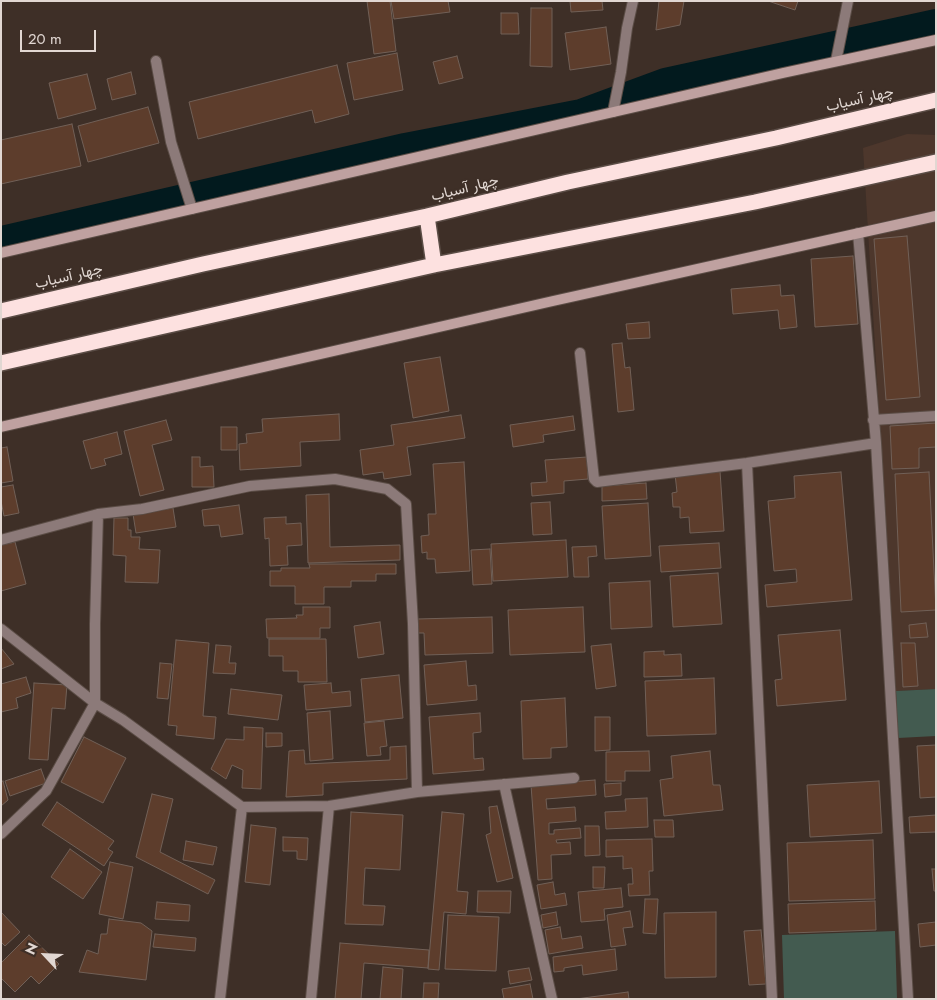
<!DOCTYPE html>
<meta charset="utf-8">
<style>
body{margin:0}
#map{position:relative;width:937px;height:1000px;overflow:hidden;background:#3e2f27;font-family:Jost,sans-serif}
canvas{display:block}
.frame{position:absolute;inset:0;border:2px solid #e1d7d2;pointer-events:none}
.north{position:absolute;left:20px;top:930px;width:50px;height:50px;-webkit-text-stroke:4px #3e2f27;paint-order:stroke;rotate:295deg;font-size:14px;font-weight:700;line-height:20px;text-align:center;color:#e1d7d2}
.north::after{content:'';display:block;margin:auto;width:18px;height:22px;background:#e1d7d2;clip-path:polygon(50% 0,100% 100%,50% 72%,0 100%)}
.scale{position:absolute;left:20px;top:30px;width:76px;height:22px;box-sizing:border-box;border:2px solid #e1d7d2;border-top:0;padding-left:6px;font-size:15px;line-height:18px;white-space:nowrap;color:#e1d7d2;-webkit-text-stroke:4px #3e2f27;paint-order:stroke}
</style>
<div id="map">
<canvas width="937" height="1000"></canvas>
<div class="frame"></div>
<div class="north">N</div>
<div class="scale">20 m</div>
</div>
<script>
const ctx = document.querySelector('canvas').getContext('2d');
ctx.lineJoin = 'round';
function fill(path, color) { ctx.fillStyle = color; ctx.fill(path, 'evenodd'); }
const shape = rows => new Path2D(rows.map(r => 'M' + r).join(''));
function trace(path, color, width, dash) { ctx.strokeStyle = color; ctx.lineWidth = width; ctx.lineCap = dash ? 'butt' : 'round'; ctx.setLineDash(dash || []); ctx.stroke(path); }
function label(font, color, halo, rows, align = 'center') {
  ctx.font = font + ' Jost,Vazirmatn,sans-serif'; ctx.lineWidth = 4; ctx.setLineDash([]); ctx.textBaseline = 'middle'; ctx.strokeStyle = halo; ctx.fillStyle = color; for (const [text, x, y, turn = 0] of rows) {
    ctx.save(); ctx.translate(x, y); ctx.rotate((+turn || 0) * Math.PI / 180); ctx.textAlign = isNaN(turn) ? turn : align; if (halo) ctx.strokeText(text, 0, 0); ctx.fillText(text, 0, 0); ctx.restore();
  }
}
const built = shape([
 [907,134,936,135,936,689,896,691,863,148]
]);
const green = shape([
 [936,689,936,736,898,738,896,691],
 [895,931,897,999,784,999,782,935]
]);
const canal = shape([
 [1,239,405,146,581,112,665,81,936,22]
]);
const building = shape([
 [367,1,390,1,396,51,374,54,367,1],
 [391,1,448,1,450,12,394,19,391,1],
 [570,1,602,1,603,10,571,12,570,1],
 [659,1,684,1,680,25,656,30,659,1],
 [768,1,798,1,795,10,768,1],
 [531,8,552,8,552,67,530,66,531,8],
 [501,13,518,13,519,34,501,34,501,13],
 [606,27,611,64,570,70,565,33,606,27],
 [397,53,403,90,354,100,347,63,397,53],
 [457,56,463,78,439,84,433,62,457,56],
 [337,65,349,114,315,123,312,110,198,139,189,102,337,65],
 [131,72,136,94,112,100,107,79,131,72],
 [87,74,96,109,58,119,49,83,87,74],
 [148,107,159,143,88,162,78,126,148,107],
 [72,124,81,166,1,184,1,140,72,124],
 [907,236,920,397,886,400,874,239,907,236],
 [853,256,858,324,815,327,811,259,853,256],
 [780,285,781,296,794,295,797,327,780,329,778,310,733,314,731,289,780,285],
 [649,322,650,338,628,339,626,324,649,322],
 [622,343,625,368,630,367,634,410,618,412,612,344,622,343],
 [440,357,449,411,413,418,404,363,440,357],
 [339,414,340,440,300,442,301,466,240,470,239,444,247,443,246,434,263,432,262,419,339,414],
 [461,415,465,438,407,447,411,475,384,479,383,472,363,475,360,450,394,445,391,425,461,415],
 [573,416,575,430,543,435,544,442,513,447,510,425,573,416],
 [166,420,172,440,152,445,164,490,140,496,124,431,166,420],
 [936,423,936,447,919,448,919,468,892,469,890,426,936,423],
 [221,427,237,427,237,450,221,450,221,427],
 [117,432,122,454,104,459,106,465,91,469,83,441,117,432],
 [7,447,13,481,1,483,1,448,7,447],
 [192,457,200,457,200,467,213,466,214,487,192,487,192,457],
 [587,457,588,479,564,481,564,493,532,496,531,483,547,482,545,460,587,457],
 [464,462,470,571,436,573,435,559,427,559,427,552,422,553,421,536,429,535,428,514,436,514,433,464,464,462],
 [720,471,724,531,690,533,689,517,680,518,680,507,673,507,672,493,677,492,675,474,720,471],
 [841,472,852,600,767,607,765,585,797,582,796,569,774,571,768,501,795,498,794,476,841,472],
 [929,472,936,610,901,612,895,474,929,472],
 [646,483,647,499,602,501,602,486,646,483],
 [13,485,19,513,4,516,1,501,1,487,13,485],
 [329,494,330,547,400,545,400,560,308,563,306,495,329,494],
 [550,502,552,534,533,535,531,503,550,502],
 [648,503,651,556,605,559,602,506,648,503],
 [239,505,243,534,221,537,219,525,204,526,202,510,239,505],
 [173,508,176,527,136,533,133,514,173,508],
 [286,517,286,524,301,523,302,545,287,546,288,565,270,566,269,538,265,539,264,518,286,517],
 [114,518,128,518,128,530,131,530,131,537,140,537,139,549,160,550,158,583,125,582,126,556,113,555,114,518],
 [566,540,568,577,493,581,491,544,566,540],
 [15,542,26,584,1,591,1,545,15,542],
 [719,543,721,568,661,572,659,546,719,543],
 [596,546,597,556,588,557,589,577,574,577,572,547,596,546],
 [490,549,492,584,473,585,471,550,490,549],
 [309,564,396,564,396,574,376,574,376,581,351,581,351,587,324,587,324,604,295,604,295,586,270,586,270,571,281,571,281,568,310,568,309,564],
 [718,573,722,624,673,627,670,576,718,573],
 [650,581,652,627,611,629,609,583,650,581],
 [303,607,330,607,330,628,320,628,320,638,267,638,266,619,297,618,296,615,303,615,303,607],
 [583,607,585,652,510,655,508,610,583,607],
 [492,617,493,653,425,655,424,633,418,633,417,619,492,617],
 [380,622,384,654,358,658,354,626,380,622],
 [926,623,928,637,910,638,909,625,926,623],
 [840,630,846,700,777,706,775,680,782,679,778,635,840,630],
 [269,639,326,639,327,682,298,682,298,671,283,671,283,656,269,656,269,639],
 [176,640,209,643,203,716,216,717,214,739,176,735,177,726,168,725,176,640],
 [901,643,915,643,918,686,903,687,901,643],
 [611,644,616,686,596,689,591,646,611,644],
 [216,645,231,646,229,663,236,663,235,674,213,673,216,645],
 [1,648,14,664,1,669,1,648],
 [664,651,664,655,681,654,682,676,644,677,644,652,664,651],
 [466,661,468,686,476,685,477,700,427,705,424,665,466,661],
 [160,663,172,664,168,699,157,698,160,663],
 [399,675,403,718,365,722,361,679,399,675],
 [26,677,31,693,16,698,18,708,1,712,1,684,26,677],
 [714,678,716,734,647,736,645,681,714,678],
 [34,683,67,685,65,709,52,708,48,760,29,759,34,683],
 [331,683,332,693,350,691,351,706,306,710,304,685,331,683],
 [231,689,282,695,278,720,228,714,231,689],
 [565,698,567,747,551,748,551,758,523,759,521,701,565,698],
 [330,711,333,759,310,761,307,713,330,711],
 [480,713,481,732,473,733,474,759,483,758,484,770,433,774,429,717,480,713],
 [595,717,610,717,610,750,595,751,595,717],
 [384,721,387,746,380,747,381,755,367,756,364,723,384,721],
 [244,727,263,728,261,789,242,788,243,770,232,765,226,779,211,769,226,739,244,740,244,727],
 [266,733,282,733,282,746,266,747,266,733],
 [84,737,126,758,103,803,61,782,84,737],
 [936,745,936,797,920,798,917,746,936,745],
 [406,746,407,779,323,783,323,795,286,797,289,751,304,750,305,764,390,760,390,747,406,746],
 [649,751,650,771,625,771,625,781,606,781,606,752,649,751],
 [710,751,713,785,720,785,723,810,664,816,660,780,673,778,671,756,710,751],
 [41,769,46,783,10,796,5,781,41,769],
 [595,780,596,795,546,799,547,809,575,807,576,821,549,823,549,834,554,834,554,830,580,828,581,838,556,840,557,843,570,842,571,854,551,855,552,879,538,880,531,785,595,780],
 [3,781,8,800,1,806,1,782,3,781],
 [879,781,882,833,810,837,807,785,879,781],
 [621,783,621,795,605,797,604,784,621,783],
 [152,794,173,799,160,852,215,880,208,894,136,857,152,794],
 [647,798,648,827,606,829,605,812,626,811,625,799,647,798],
 [57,802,114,841,108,849,113,852,104,866,42,825,57,802],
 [497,806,513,878,497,882,486,835,491,833,489,807,497,806],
 [351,812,403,815,400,870,365,868,363,905,385,906,383,925,345,924,351,812],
 [442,812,464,814,457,891,468,892,466,914,444,912,439,970,428,969,442,812],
 [936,815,936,832,910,833,909,817,936,815],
 [654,820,673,820,674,837,655,837,654,820],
 [251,825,276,828,270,885,245,882,251,825],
 [585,826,599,826,600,855,585,856,585,826],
 [283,837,308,838,307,860,297,859,297,851,283,851,283,837],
 [652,839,653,871,649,871,650,895,629,896,628,884,633,884,632,868,623,869,623,856,606,857,606,840,652,839],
 [873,840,875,899,789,901,787,843,873,840],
 [186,841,217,847,213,865,183,860,186,841],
 [70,849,102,872,83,899,51,877,70,849],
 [110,862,133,867,123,919,99,914,110,862],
 [593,867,605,867,604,888,593,888,593,867],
 [932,869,936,869,936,891,934,891,932,869],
 [553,882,555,895,565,893,567,905,541,909,537,885,553,882],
 [621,888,623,907,604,909,605,920,581,922,578,892,621,888],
 [478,891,511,891,510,913,477,912,478,891],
 [645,899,658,899,656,934,643,933,645,899],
 [875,901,876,930,789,933,788,904,875,901],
 [157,902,190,905,189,921,155,919,157,902],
 [630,911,633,927,623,928,626,945,611,947,607,915,630,911],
 [1,912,20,932,5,946,1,942,1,912],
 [556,912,558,925,543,928,541,915,556,912],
 [716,912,716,977,665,978,664,913,716,912],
 [448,915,499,917,496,971,445,969,448,915],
 [109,919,141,923,152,931,146,980,79,972,87,950,98,954,101,934,107,934,109,919],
 [936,922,936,945,920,947,918,924,936,922],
 [560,927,562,939,581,936,583,948,549,954,545,930,560,927],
 [761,930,766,984,749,985,744,931,761,930],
 [155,934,196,938,195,951,153,947,155,934],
 [29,935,59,964,39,984,31,976,15,992,1,978,1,963,29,935],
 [340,943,429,950,428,968,364,963,361,999,335,999,340,943],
 [615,949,617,970,583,975,582,965,564,968,564,971,554,972,553,957,615,949],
 [383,967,403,969,401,999,380,999,383,967],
 [529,968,532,980,510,984,508,971,529,968],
 [424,983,439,983,438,999,423,999,424,983],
 [530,984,533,999,504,999,502,989,530,984],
 [628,992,629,999,576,999,628,992]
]);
const lane = shape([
 [156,61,171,142,192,209],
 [836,61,848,1]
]);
const street = shape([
 [613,112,621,72,627,28,633,1],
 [858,233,876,443,908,999],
 [580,353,594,479,597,482,747,463,876,443],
 [873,420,936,416],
 [747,463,772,999],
 [1,540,98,514,142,509,250,486,335,479,387,489,406,504,413,624,417,792],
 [1,629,95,703,123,720,242,807,329,806,417,792,574,778],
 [504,784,552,999],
 [1,834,46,791,95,703,95,624,98,514],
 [220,999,242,807],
 [311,999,329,806]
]);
const secondary = shape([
 [1,253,783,73,936,40],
 [1,427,553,301,936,216]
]);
const highway = shape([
 [427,216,434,265],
 [1,311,203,264,427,216,568,182,776,138,936,100],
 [1,363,434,265,755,202,936,162]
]);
const streetNames = [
 ["چهار آسیاب",860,100,-13],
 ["چهار آسیاب",465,189,-14],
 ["چهار آسیاب",69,277,-13]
];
fill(built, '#4d372c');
fill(green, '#435b50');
trace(canal, '#021a1e', 26);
fill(building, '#5d3d2c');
trace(building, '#716057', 1);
trace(lane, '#5b4d46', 12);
trace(street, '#5b4d46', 12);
trace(secondary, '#5b4d46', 12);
trace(highway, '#5b4d46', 18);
trace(lane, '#8c7a79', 10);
trace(street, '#8c7a79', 10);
trace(secondary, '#bfa1a0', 10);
trace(highway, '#fde1e0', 15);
label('15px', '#e1d7d2', '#3e2f27', streetNames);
</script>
